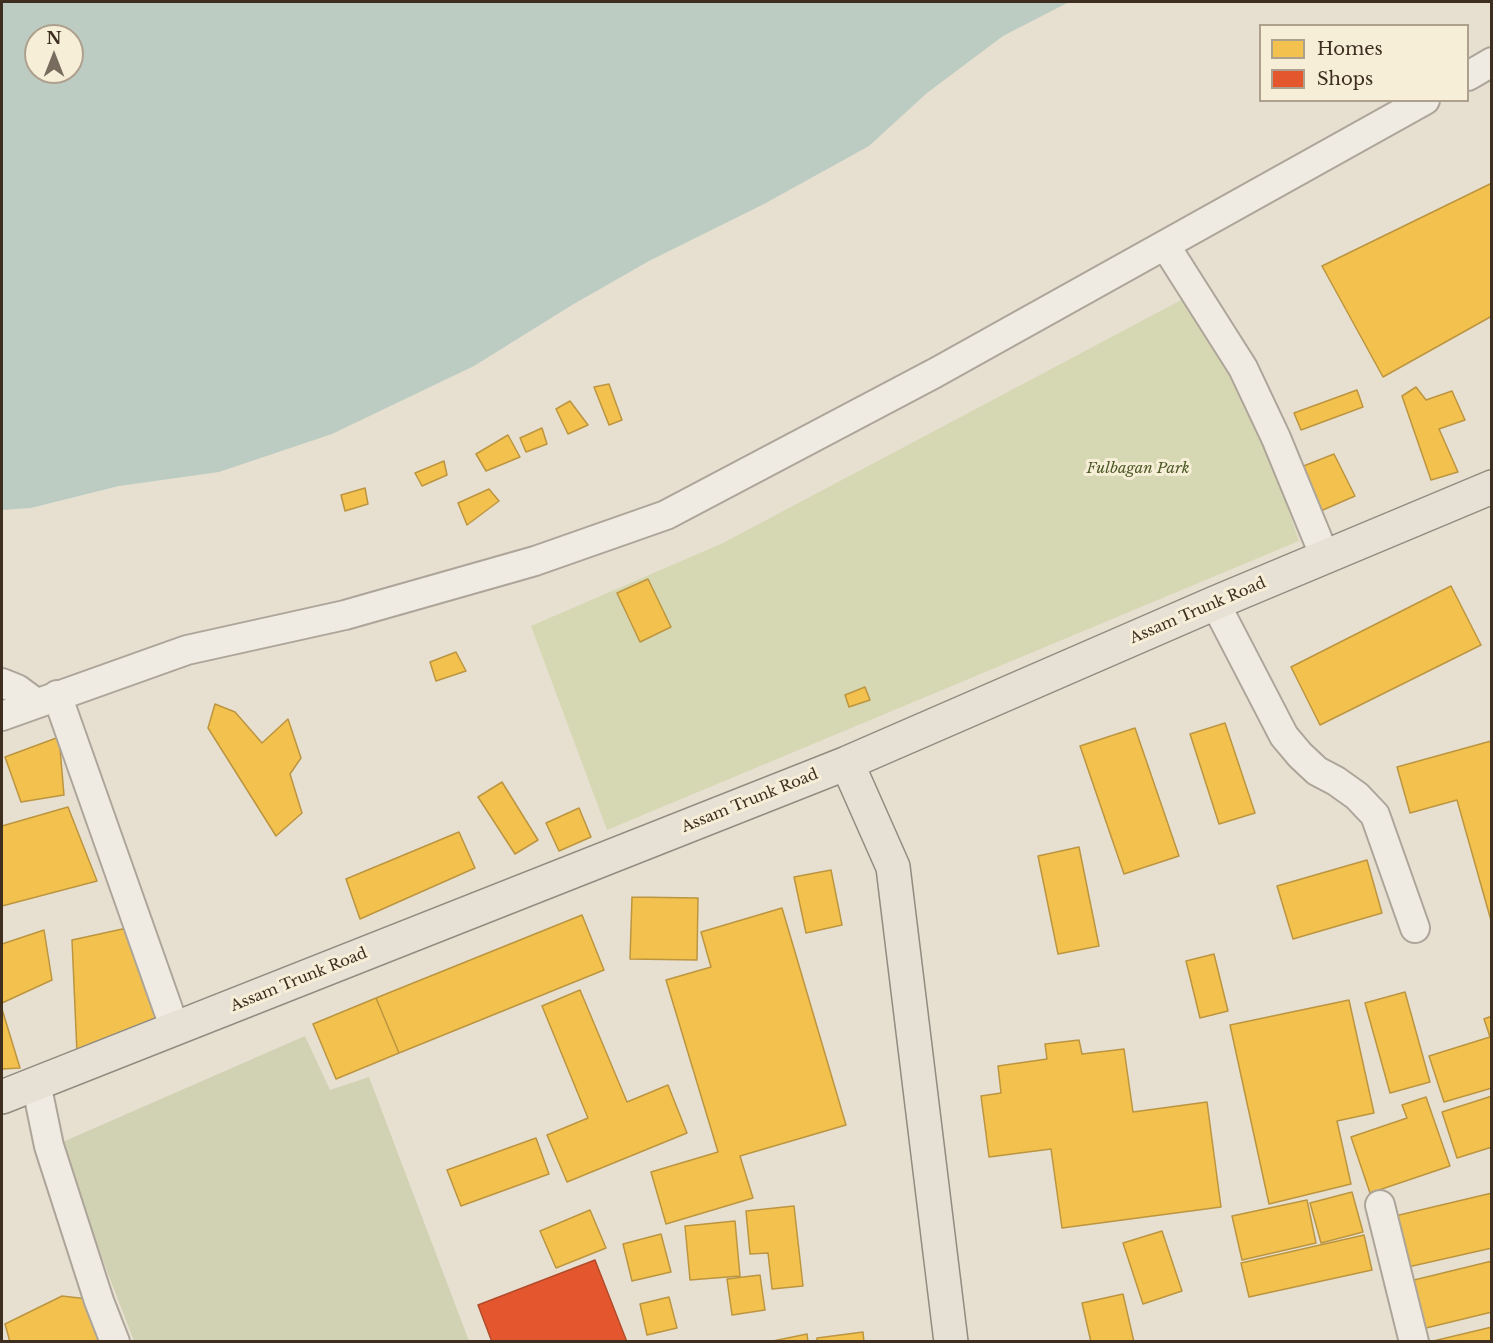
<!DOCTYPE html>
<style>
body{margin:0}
#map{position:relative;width:1493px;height:1343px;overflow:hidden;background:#e7e0d1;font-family:"Libre Baskerville",serif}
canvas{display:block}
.frame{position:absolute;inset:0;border:3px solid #3d2e20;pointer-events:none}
.legend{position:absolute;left:1259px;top:24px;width:210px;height:78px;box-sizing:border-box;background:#f7eed8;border:2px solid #ada18e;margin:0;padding:8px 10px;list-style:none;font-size:18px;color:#3d2e20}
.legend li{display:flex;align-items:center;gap:12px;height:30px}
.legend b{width:30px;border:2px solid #ada18e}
.north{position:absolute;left:24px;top:24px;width:60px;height:60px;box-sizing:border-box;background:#f7eed8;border:2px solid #ada18e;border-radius:50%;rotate:0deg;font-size:16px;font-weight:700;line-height:24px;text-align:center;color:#3d2e20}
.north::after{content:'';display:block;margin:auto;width:21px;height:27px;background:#786c5e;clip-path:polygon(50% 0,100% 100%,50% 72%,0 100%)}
</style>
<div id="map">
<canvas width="1493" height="1343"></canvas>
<div class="frame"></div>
<ul class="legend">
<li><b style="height:16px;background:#f2c14e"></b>Homes</li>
<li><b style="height:16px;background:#e4572e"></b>Shops</li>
</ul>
<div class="north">N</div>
</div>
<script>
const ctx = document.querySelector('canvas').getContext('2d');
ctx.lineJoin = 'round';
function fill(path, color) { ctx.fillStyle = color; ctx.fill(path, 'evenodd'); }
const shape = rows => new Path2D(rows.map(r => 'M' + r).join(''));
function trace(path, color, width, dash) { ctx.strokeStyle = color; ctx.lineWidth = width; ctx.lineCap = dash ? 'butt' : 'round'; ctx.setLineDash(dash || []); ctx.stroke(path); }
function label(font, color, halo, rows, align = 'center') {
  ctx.font = font + ' "Libre Baskerville",serif'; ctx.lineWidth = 6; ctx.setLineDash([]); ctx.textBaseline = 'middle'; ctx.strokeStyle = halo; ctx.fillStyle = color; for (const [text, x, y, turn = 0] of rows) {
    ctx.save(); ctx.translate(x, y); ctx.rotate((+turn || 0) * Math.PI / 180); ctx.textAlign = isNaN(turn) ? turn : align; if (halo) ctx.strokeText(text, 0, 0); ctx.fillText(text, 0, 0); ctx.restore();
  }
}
const green = shape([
 [1185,298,1246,386,1299,541,607,830,531,626,723,543]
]);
const cemetery = shape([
 [305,1036,330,1090,369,1077,469,1341,134,1341,58,1144]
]);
const water = shape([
 [2,2,1069,2,1003,36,927,93,869,146,764,204,649,261,572,305,474,366,332,434,219,472,119,486,31,508,2,510],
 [36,36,72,36,72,72,36,72]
]);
const homes = shape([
 [1492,183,1492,316,1383,377,1322,266,1492,183],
 [609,384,622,420,609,425,594,387,609,384],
 [1416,387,1426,400,1452,391,1465,420,1439,429,1458,472,1431,480,1402,396,1416,387],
 [1357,390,1363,407,1301,430,1294,413,1357,390],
 [570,401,588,425,568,434,556,409,570,401],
 [542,428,547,444,526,452,520,438,542,428],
 [508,435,520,457,486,471,476,454,508,435],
 [1334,454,1355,496,1316,513,1296,469,1334,454],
 [444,461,447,475,422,486,415,473,444,461],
 [365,488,368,504,345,511,341,495,365,488],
 [489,489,499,501,467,525,458,503,489,489],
 [648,579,671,627,640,642,617,593,648,579],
 [1451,586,1481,645,1320,725,1291,667,1451,586],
 [456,652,466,671,436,681,430,662,456,652],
 [865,687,870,700,849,707,845,695,865,687],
 [215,704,235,712,262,743,288,719,301,758,290,774,302,813,276,836,208,728,215,704],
 [1225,723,1255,813,1219,824,1190,734,1225,723],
 [1135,728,1179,856,1124,874,1080,746,1135,728],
 [59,737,64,795,21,802,5,757,59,737],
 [1491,741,1492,743,1492,924,1457,800,1410,813,1397,767,1491,741],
 [502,782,538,840,515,854,478,797,502,782],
 [68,807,97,881,2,906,2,826,68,807],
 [579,808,591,837,559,851,546,823,579,808],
 [459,832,475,868,360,919,346,879,459,832],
 [1079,847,1099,946,1058,954,1038,856,1079,847],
 [1367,860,1382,913,1293,939,1277,886,1367,860],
 [831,870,842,925,806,933,794,877,831,870],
 [632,897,698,898,697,960,630,959,632,897],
 [782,908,846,1125,740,1156,753,1198,666,1224,651,1172,718,1152,666,980,711,967,701,932,782,908],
 [582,915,604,970,399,1053,376,998,582,915],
 [127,928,161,1022,77,1053,72,940,127,928],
 [44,930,52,980,2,1003,2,944,44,930],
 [1214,954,1228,1011,1200,1018,1186,961,1214,954],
 [580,990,627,1102,668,1085,687,1133,567,1182,547,1135,588,1118,542,1006,580,990],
 [1405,992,1430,1082,1390,1093,1365,1003,1405,992],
 [376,998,399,1053,336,1079,313,1024,376,998],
 [1349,1000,1374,1113,1337,1121,1351,1184,1269,1204,1230,1025,1349,1000],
 [2,1009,20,1068,2,1069,2,1009],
 [1492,1016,1492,1088,1444,1102,1429,1056,1490,1037,1484,1019,1492,1016],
 [1079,1040,1082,1054,1124,1049,1133,1112,1207,1102,1221,1207,1062,1228,1051,1149,989,1157,981,1096,1001,1093,998,1066,1047,1059,1045,1044,1079,1040],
 [1492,1096,1492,1147,1457,1158,1442,1112,1492,1096],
 [1426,1097,1450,1166,1370,1193,1351,1137,1407,1118,1402,1105,1426,1097],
 [536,1138,549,1174,461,1206,447,1170,536,1138],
 [1352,1192,1363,1232,1321,1243,1310,1203,1352,1192],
 [1492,1193,1492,1248,1408,1267,1395,1216,1492,1193],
 [1307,1200,1316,1243,1242,1260,1232,1216,1307,1200],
 [794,1206,803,1286,772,1289,768,1253,750,1254,746,1211,794,1206],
 [590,1210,606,1248,556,1268,540,1231,590,1210],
 [735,1221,740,1276,690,1280,685,1226,735,1221],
 [1162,1231,1182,1291,1143,1304,1123,1243,1162,1231],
 [661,1234,671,1272,632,1281,623,1244,661,1234],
 [1364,1235,1372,1270,1249,1297,1241,1263,1364,1235],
 [1492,1261,1492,1312,1422,1329,1410,1281,1492,1261],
 [760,1275,765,1310,732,1315,727,1279,760,1275],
 [1123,1294,1134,1342,1091,1342,1082,1303,1123,1294],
 [62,1296,88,1299,104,1342,10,1342,5,1324,62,1296],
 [669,1297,677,1328,647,1335,640,1304,669,1297],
 [1492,1327,1492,1342,1429,1342,1492,1327],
 [863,1332,864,1342,817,1342,817,1338,863,1332],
 [807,1334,808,1342,768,1342,807,1334]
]);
const shops = shape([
 [595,1260,627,1342,492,1342,478,1305,595,1260]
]);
const minor = shape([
 [1468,76,1492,62],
 [1165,245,1243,368,1276,438,1325,557],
 [1215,603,1284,736,1300,755,1317,771,1336,781,1357,796,1375,815,1415,928],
 [2,683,17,689,36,703],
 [57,695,175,1029],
 [2,716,187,650,345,615,535,561,666,515,935,373,1425,100],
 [36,1083,49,1146,99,1301,115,1342],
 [1380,1205,1414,1342]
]);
const major = shape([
 [847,763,893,867,951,1342],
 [2,1097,847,763,1215,603,1492,487]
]);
const parkNames = [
 ["Fulbagan Park",1138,469]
];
const streetNames = [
 ["Assam Trunk Road",1198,611,-23],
 ["Assam Trunk Road",750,801,-22],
 ["Assam Trunk Road",299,980,-22]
];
fill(green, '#d6d7b3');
fill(cemetery, '#d1d1b3');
fill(water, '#bcccc2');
fill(homes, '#f2c14e');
trace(homes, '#bc9540', 1.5);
fill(shops, '#e4572e');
trace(shops, '#b24b2a', 1.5);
trace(minor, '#ada599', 32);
trace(major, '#928b80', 36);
trace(minor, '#efebe3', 28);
trace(major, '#e6e1d4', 33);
label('italic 15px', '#4d5a26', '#f7eed8', parkNames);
label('15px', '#3d2e20', '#f7eed8', streetNames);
</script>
